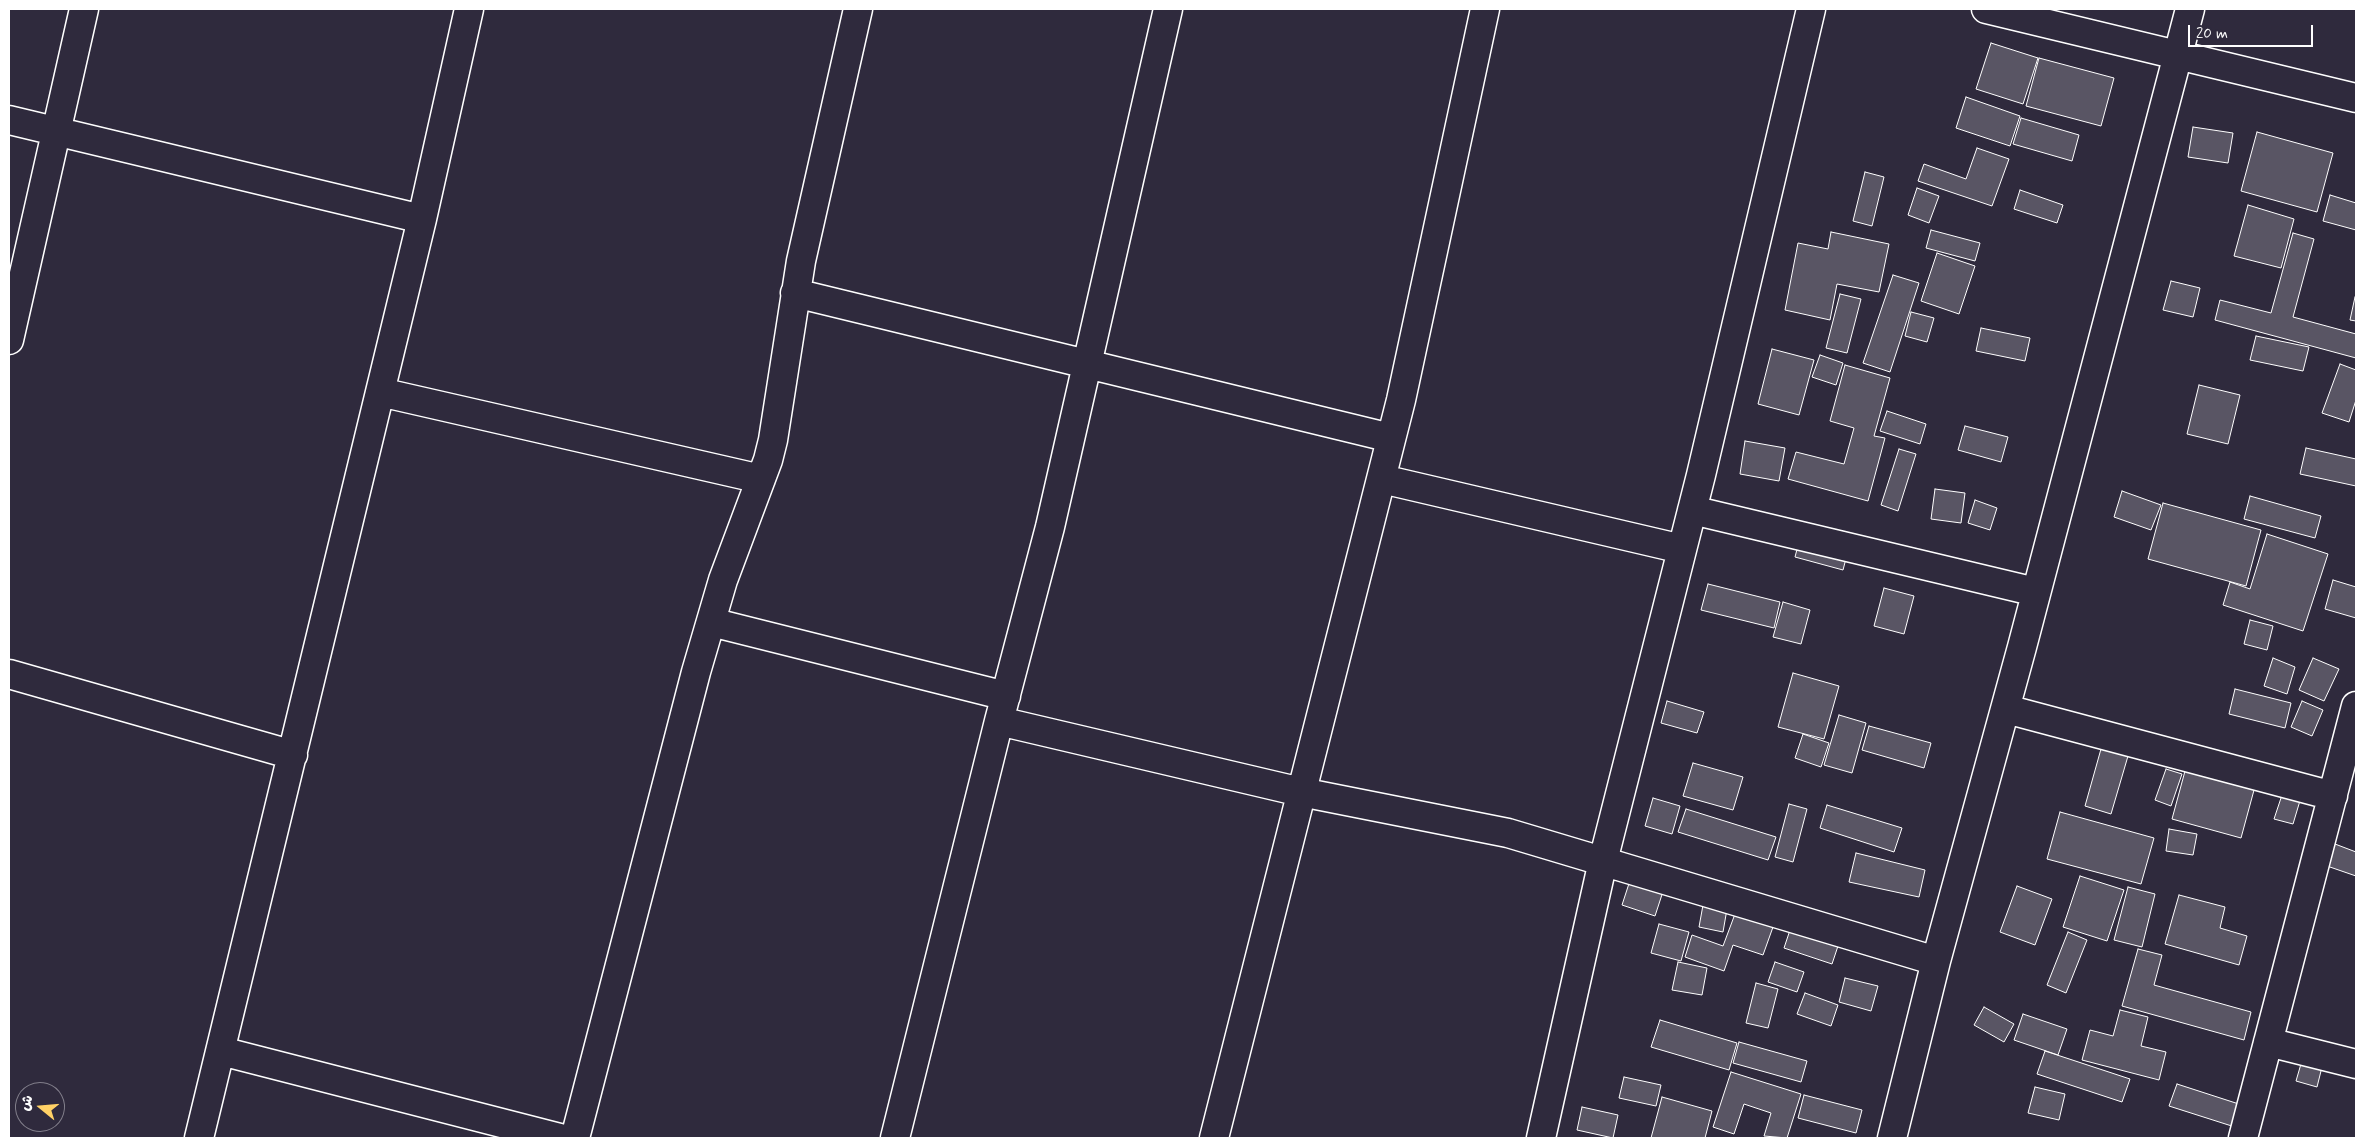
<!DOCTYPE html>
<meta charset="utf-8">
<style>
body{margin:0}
#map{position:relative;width:2365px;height:1147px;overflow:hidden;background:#2f2a3d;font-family:Mynerve,"Playpen Sans Arabic",sans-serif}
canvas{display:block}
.frame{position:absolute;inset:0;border:10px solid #fff;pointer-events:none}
.north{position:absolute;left:15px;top:1082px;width:50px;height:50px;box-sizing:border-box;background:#2f2a3d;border:1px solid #827f8b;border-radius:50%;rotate:287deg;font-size:14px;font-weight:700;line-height:20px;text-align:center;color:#fff}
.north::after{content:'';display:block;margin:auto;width:18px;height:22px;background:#ffd166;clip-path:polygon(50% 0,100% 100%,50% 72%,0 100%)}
.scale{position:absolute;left:2188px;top:25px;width:125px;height:22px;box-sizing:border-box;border:2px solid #fff;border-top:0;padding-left:6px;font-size:15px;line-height:18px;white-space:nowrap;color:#fff;-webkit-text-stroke:4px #2f2a3d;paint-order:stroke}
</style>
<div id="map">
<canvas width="2365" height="1147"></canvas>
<div class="frame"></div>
<div class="north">ش</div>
<div class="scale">20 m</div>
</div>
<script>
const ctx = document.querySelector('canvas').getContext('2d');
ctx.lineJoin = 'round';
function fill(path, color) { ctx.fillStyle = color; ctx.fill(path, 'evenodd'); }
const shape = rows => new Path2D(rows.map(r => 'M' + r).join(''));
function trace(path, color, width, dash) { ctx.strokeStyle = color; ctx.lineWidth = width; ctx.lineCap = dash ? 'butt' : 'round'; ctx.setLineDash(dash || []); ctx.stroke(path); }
const building = shape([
 [1991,43,2038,58,2023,104,1976,89,1991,43],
 [2039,58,2114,78,2101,126,2026,106,2039,58],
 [1966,97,2020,116,2010,146,1956,128,1966,97],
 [2021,118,2079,135,2072,161,2013,144,2021,118],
 [2193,127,2233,133,2228,163,2188,157,2193,127],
 [2257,132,2333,153,2317,212,2241,191,2257,132],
 [1977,148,2009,159,1992,206,1918,181,1924,164,1966,179,1977,148],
 [1865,172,1884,177,1872,226,1853,221,1865,172],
 [1917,188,1939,196,1929,223,1908,215,1917,188],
 [2020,190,2063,205,2057,223,2014,209,2020,190],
 [2330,195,2356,203,2356,230,2323,221,2330,195],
 [2248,205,2294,219,2281,268,2234,256,2248,205],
 [1931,230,1980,243,1975,261,1926,248,1931,230],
 [1831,232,1889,244,1879,292,1837,284,1830,320,1785,310,1798,243,1828,249,1831,232],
 [2293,233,2314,239,2293,317,2356,334,2356,358,2215,320,2220,300,2271,313,2293,233],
 [1937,253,1975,266,1959,314,1921,301,1937,253],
 [1893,275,1919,283,1890,372,1863,363,1893,275],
 [2171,281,2200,288,2193,317,2163,310,2171,281],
 [1840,294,1861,299,1847,353,1826,348,1840,294],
 [2355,297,2356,297,2356,321,2350,320,2355,297],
 [1911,312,1934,318,1927,342,1905,336,1911,312],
 [1981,328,2030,338,2025,361,1976,351,1981,328],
 [2256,336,2309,347,2303,371,2250,360,2256,336],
 [1772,349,1814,360,1799,415,1758,404,1772,349],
 [1820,355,1843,363,1836,385,1812,377,1820,355],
 [2340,364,2356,370,2356,400,2349,422,2322,413,2340,364],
 [1845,365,1890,378,1874,436,1885,438,1868,501,1788,479,1796,452,1844,464,1854,428,1830,421,1845,365],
 [2199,385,2240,395,2228,444,2187,434,2199,385],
 [1887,411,1926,424,1920,444,1880,431,1887,411],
 [1965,426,2008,437,2001,462,1958,450,1965,426],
 [1745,441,1785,448,1779,481,1740,474,1745,441],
 [2306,448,2356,459,2356,486,2300,474,2306,448],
 [1899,449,1916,454,1898,511,1881,505,1899,449],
 [1935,489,1965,493,1961,523,1931,519,1935,489],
 [2122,491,2161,505,2151,530,2114,517,2122,491],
 [2250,496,2321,516,2315,538,2244,519,2250,496],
 [1975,500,1997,508,1990,530,1968,523,1975,500],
 [2163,503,2261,530,2246,586,2148,559,2163,503],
 [1801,534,1849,547,1843,570,1795,557,1801,534],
 [2267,534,2328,554,2303,631,2223,605,2230,582,2250,589,2267,534],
 [2333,580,2356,587,2356,618,2325,609,2333,580],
 [1708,584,1780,602,1774,628,1701,610,1708,584],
 [1884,588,1914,596,1904,634,1874,626,1884,588],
 [1783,602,1810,610,1801,644,1773,637,1783,602],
 [2250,620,2273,626,2267,650,2244,644,2250,620],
 [2273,658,2295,667,2287,694,2264,686,2273,658],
 [2313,658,2339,669,2324,701,2299,690,2313,658],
 [1793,673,1839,686,1824,739,1778,727,1793,673],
 [2235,689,2291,703,2285,728,2229,714,2235,689],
 [1667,701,1704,712,1697,733,1661,723,1667,701],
 [2302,701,2323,710,2312,736,2291,727,2302,701],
 [1839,715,1866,723,1852,773,1824,765,1839,715],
 [1869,726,1931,743,1924,768,1862,750,1869,726],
 [1803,734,1829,743,1821,767,1795,758,1803,734],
 [2101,749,2128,756,2111,814,2085,806,2101,749],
 [2188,760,2257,779,2241,838,2172,819,2188,760],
 [1693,763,1743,777,1733,810,1683,796,1693,763],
 [2166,769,2182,774,2171,806,2155,800,2166,769],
 [2284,789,2302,794,2293,824,2274,819,2284,789],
 [1653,798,1680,806,1672,834,1645,826,1653,798],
 [1789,804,1807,809,1793,862,1775,857,1789,804],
 [1827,805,1902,828,1894,852,1820,828,1827,805],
 [1686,809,1776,837,1768,860,1678,832,1686,809],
 [2060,812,2154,838,2141,884,2047,859,2060,812],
 [2169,829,2197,834,2193,855,2166,851,2169,829],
 [2335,844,2356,852,2356,876,2327,866,2335,844],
 [1856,853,1925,870,1919,897,1849,882,1856,853],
 [1636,862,1669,873,1655,916,1622,905,1636,862],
 [2080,876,2124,890,2107,941,2063,927,2080,876],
 [2017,886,2052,899,2035,945,2000,932,2017,886],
 [2128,887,2155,894,2142,947,2114,940,2128,887],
 [2179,895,2225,907,2220,928,2247,936,2239,965,2165,944,2179,895],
 [1703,905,1727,909,1723,932,1699,927,1703,905],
 [1735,914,1773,927,1763,955,1733,945,1724,971,1685,957,1692,935,1723,946,1735,914],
 [1793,921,1841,937,1832,964,1784,948,1793,921],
 [1659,924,1689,932,1681,961,1651,953,1659,924],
 [2068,932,2087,940,2066,993,2047,985,2068,932],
 [2138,949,2162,955,2154,985,2251,1012,2244,1040,2122,1006,2138,949],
 [1678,962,1707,968,1702,995,1672,990,1678,962],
 [1775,962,1804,972,1797,992,1768,982,1775,962],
 [1845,978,1878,986,1871,1011,1839,1002,1845,978],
 [1756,983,1778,989,1768,1028,1746,1023,1756,983],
 [1805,993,1838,1005,1831,1026,1797,1014,1805,993],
 [1984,1007,2014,1024,2004,1042,1974,1025,1984,1007],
 [2120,1010,2148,1017,2141,1046,2166,1052,2159,1080,2082,1060,2090,1030,2113,1036,2120,1010],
 [2023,1014,2067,1029,2058,1055,2014,1040,2023,1014],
 [1660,1020,1737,1043,1729,1070,1651,1047,1660,1020],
 [1739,1042,1807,1061,1801,1082,1733,1063,1739,1042],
 [2045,1051,2130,1079,2122,1102,2037,1074,2045,1051],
 [2303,1057,2323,1063,2317,1087,2296,1081,2303,1057],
 [1731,1072,1801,1094,1787,1138,1764,1136,1771,1113,1744,1104,1734,1134,1713,1127,1731,1072],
 [1624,1077,1661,1085,1656,1106,1619,1098,1624,1077],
 [2177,1084,2245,1106,2238,1128,2169,1106,2177,1084],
 [2035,1087,2065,1094,2059,1120,2028,1113,2035,1087],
 [1804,1095,1862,1110,1856,1133,1798,1118,1804,1095],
 [1662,1097,1712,1111,1705,1138,1651,1138,1662,1097],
 [1582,1107,1618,1115,1613,1138,1577,1130,1582,1107]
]);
const minor = shape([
 [1986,9,2356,98],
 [9,120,422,219],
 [795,293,1391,438],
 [9,340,84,9],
 [380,392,761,479],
 [1382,479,1682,549],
 [1692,510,2036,592],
 [711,622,1006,696],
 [9,674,293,755],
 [2006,709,2333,796],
 [999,721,1301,792,1508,833,1936,961],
 [2268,1042,2356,1064],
 [221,1051,560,1138],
 [199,1138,422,219,469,9],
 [575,1138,696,672,723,580,768,460,773,440,801,261,858,9],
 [895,1138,999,721,1050,527,1168,9],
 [1214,1138,1401,400,1485,9],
 [1541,1138,1603,861,1701,475,1811,9],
 [1892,1138,1936,961,2022,647,2190,9],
 [2243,1138,2356,706]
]);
fill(building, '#595564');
trace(building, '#fff', 1);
trace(minor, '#fff', 31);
trace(minor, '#2f2a3d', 28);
</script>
